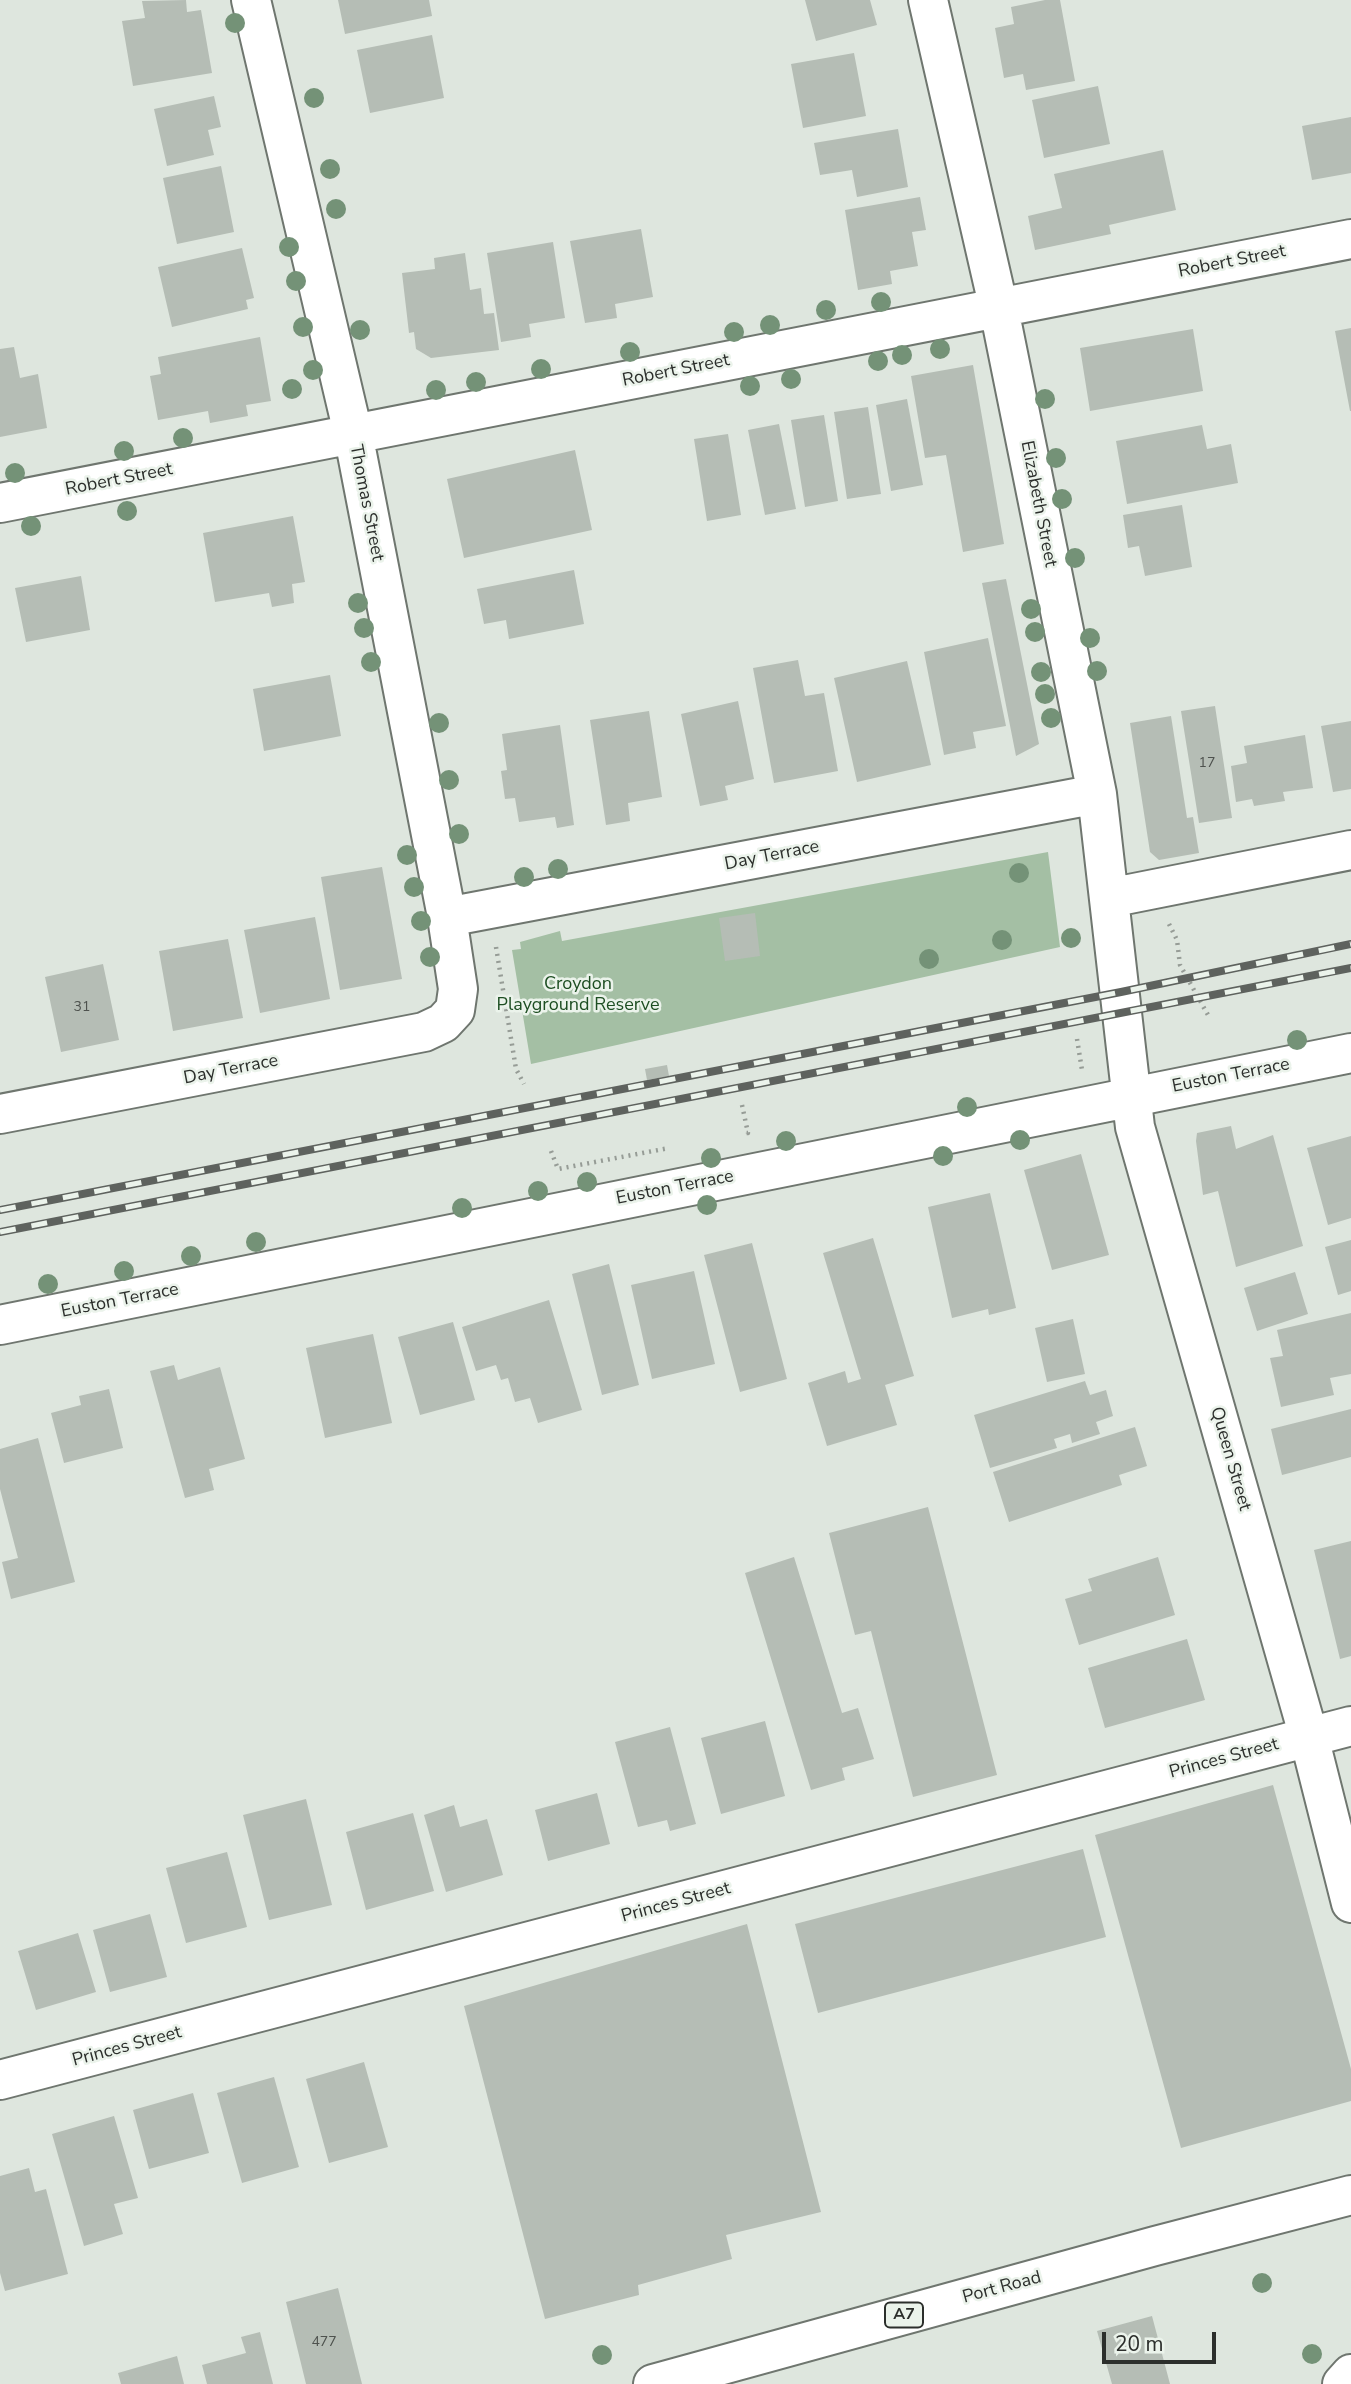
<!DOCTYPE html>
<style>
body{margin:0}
#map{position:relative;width:1351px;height:2384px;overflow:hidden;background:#dee6de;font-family:"Nunito Sans",sans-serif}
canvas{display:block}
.scale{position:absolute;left:1102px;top:2332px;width:114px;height:32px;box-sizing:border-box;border:4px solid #2c2f2c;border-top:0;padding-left:9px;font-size:21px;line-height:24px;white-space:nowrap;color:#2c2f2c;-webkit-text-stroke:5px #ebf3eb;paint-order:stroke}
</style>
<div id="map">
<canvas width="1351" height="2384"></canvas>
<div class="scale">20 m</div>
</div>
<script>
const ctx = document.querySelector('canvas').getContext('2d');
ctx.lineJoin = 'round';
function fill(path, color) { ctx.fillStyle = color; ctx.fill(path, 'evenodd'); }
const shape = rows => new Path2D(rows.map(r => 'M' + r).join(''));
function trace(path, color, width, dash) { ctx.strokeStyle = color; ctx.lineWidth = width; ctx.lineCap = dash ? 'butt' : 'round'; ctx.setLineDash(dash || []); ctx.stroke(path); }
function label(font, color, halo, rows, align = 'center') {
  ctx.font = font + ' "Nunito Sans",sans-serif'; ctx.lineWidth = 5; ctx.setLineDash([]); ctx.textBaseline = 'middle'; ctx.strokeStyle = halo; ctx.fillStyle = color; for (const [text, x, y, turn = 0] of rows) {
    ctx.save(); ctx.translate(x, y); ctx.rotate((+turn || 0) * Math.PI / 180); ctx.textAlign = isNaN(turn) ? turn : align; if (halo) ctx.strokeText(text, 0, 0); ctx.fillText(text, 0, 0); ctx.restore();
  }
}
const green = shape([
 [1048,852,1060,947,531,1064,512,950,521,949,520,942,560,931,562,941]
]);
const building = shape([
 [186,0,187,12,201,10,212,73,133,86,122,21,145,18,142,1],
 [338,0,429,0,432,16,345,34],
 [805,0,870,0,877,25,816,41],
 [1045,0,1060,0,1075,81,1026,90,1023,74,1004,78,995,28,1014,24,1011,7],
 [432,35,444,98,370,113,357,50],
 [854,53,866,116,803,128,791,64],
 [1098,86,1110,144,1044,158,1032,100],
 [214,96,221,127,208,130,214,155,167,166,154,109],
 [1351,117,1351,173,1312,180,1302,126],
 [898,129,908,187,857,197,852,170,820,175,814,143],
 [1163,150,1176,210,1109,225,1111,234,1035,250,1028,216,1062,208,1054,174],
 [221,166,234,232,177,244,163,178],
 [920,197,926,230,912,232,918,266,890,271,892,284,858,290,845,210],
 [641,229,653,297,615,304,617,318,585,323,570,241],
 [553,242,565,318,529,324,531,337,501,342,487,253],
 [242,248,254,298,246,300,248,309,172,327,158,267],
 [465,253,470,290,481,288,484,314,494,313,499,350,431,358,416,349,414,332,409,333,402,273,435,269,434,258],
 [1351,328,1351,411,1350,411,1335,331],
 [1193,329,1203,391,1090,411,1080,348],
 [260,337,271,401,246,405,248,416,210,423,208,411,158,420,150,376,161,374,158,357],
 [14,347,20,378,38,374,47,428,0,437,0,349],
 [973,365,1004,544,963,552,946,455,925,458,911,376],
 [907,399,923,485,891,491,876,405],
 [868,407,881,494,847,499,834,412],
 [824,415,838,501,805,507,791,420],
 [779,424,796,509,765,515,748,430],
 [1202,425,1207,449,1231,444,1238,483,1127,504,1116,441],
 [728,434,741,515,707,521,694,439],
 [575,450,592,530,464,558,447,479],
 [1182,505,1192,567,1145,576,1139,546,1128,548,1123,515],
 [293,516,305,582,292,584,294,603,272,607,269,593,215,602,203,533],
 [574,570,584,624,509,639,506,620,484,624,477,589],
 [81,576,90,630,26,642,15,588],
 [1006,579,1039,744,1016,756,982,583],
 [988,638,1006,726,973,732,976,748,944,755,924,652],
 [798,660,805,696,824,693,838,771,774,783,753,668],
 [907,661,931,765,857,782,834,678],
 [330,675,341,736,264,751,253,689],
 [738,701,754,779,725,786,728,800,700,806,681,714],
 [1215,706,1232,818,1199,823,1181,711],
 [649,711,662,797,628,803,630,821,606,825,590,720],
 [1171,716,1187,818,1193,817,1199,853,1159,860,1150,852,1130,723],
 [1351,721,1351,789,1333,792,1321,726],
 [560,725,574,825,557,828,555,817,519,822,515,798,505,799,501,771,507,770,502,734],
 [1305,735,1313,788,1283,792,1285,801,1254,806,1252,799,1236,802,1231,766,1247,763,1244,746],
 [382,867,402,979,340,990,321,877],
 [755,913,760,956,725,961,719,918],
 [315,917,330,999,260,1013,244,930],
 [228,939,243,1018,173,1031,159,951],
 [103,964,119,1040,61,1052,45,977],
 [667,1065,669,1076,647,1080,645,1069],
 [1231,1126,1236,1149,1273,1135,1303,1246,1236,1267,1218,1191,1203,1195,1196,1141,1197,1133],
 [1351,1136,1351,1218,1328,1225,1307,1148],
 [1081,1154,1109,1255,1052,1270,1024,1170],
 [990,1193,1016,1308,989,1315,988,1309,952,1318,928,1207],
 [873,1238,914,1376,885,1385,897,1425,827,1446,808,1383,845,1371,848,1383,861,1379,823,1253],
 [1351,1240,1351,1291,1338,1295,1325,1247],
 [752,1243,787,1379,740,1392,704,1255],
 [609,1264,639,1385,602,1395,572,1274],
 [694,1271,715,1364,652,1379,631,1285],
 [1295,1272,1308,1314,1257,1331,1244,1288],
 [549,1300,582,1410,538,1423,530,1398,515,1402,508,1378,501,1380,496,1365,476,1371,462,1327],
 [1351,1313,1351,1374,1330,1378,1334,1395,1281,1407,1270,1358,1283,1356,1277,1330],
 [1073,1319,1085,1374,1047,1382,1035,1328],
 [453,1322,475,1400,420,1415,398,1337],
 [373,1334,392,1423,325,1438,306,1348],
 [174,1365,178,1380,220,1367,245,1459,209,1469,214,1490,185,1498,150,1371],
 [1085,1381,1090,1395,1106,1390,1113,1416,1096,1422,1100,1434,1072,1443,1070,1434,1054,1439,1057,1448,990,1468,974,1415],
 [109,1389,123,1448,64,1463,51,1413,81,1405,79,1396],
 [1351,1409,1351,1457,1282,1475,1271,1429],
 [1135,1427,1147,1466,1119,1475,1122,1485,1009,1522,993,1472],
 [38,1438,75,1582,11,1599,2,1562,18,1558,0,1489,0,1449],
 [928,1507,997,1775,913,1797,871,1631,855,1635,829,1533],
 [1351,1541,1351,1656,1340,1659,1314,1550],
 [794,1557,842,1713,858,1708,874,1759,842,1768,845,1780,811,1790,745,1573],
 [1158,1557,1175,1615,1079,1645,1065,1599,1092,1591,1088,1579],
 [1187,1639,1205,1700,1105,1728,1088,1668],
 [765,1721,785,1796,721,1814,701,1738],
 [670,1727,696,1824,670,1831,667,1820,638,1827,615,1742],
 [1273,1785,1351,2069,1351,2101,1181,2148,1095,1835],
 [597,1793,610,1844,548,1861,535,1810],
 [306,1799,332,1905,269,1920,243,1815],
 [454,1805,460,1827,487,1819,503,1875,446,1892,424,1815],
 [413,1813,434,1891,366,1910,346,1832],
 [1083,1849,1106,1937,818,2013,795,1924],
 [227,1852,247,1927,186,1943,166,1868],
 [150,1914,167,1977,110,1992,93,1930],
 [747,1924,821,2212,726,2235,732,2259,638,2285,639,2295,545,2319,464,2006],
 [78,1933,96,1992,36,2010,18,1951],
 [364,2062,388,2147,329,2163,306,2079],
 [274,2077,299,2167,242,2183,217,2093],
 [193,2093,209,2153,149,2169,133,2110],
 [114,2116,138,2198,114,2204,123,2234,84,2246,52,2134],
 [29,2168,35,2192,46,2189,68,2274,5,2291,0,2273,0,2176],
 [338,2288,362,2384,306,2384,286,2302],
 [1152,2316,1170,2384,1112,2384,1097,2331],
 [260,2332,273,2384,207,2384,202,2365,246,2353,241,2337],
 [177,2356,184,2384,121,2384,118,2373]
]);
const path = shape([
 [1169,924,1177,940,1180,965,1208,1015],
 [496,947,516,1069,524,1084],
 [1077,1039,1082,1070],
 [742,1105,748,1133,743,1133],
 [551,1151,558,1169,669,1148]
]);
const minor = shape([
 [928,0,999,309,1097,794,1135,1127,1309,1737,1351,1903],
 [0,503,1351,239],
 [1109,898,1351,850],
 [447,917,1097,794],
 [0,1114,424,1032,443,1023,455,1010,458,989,447,917,353,433,251,0],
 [0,1325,1351,1053],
 [0,2080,1351,1726]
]);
const trunk = shape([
 [653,2384,1155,2246,1351,2195],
 [1342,2384,1351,2374]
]);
const rail = shape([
 [0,1210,1121,992,1351,944],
 [0,1232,1351,968]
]);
const trees = [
 [235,23],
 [314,98],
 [330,169],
 [336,209],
 [289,247],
 [296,281],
 [881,302],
 [826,310],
 [770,325],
 [303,327],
 [360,330],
 [734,332],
 [940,349],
 [630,352],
 [902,355],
 [878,361],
 [541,369],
 [313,370],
 [791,379],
 [476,382],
 [750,386],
 [292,389],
 [436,390],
 [1045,399],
 [183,438],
 [124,451],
 [1056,458],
 [15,473],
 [1062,499],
 [127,511],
 [31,526],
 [1075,558],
 [358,603],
 [1031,609],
 [364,628],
 [1035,632],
 [1090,638],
 [371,662],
 [1097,671],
 [1041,672],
 [1045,694],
 [1051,718],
 [439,723],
 [449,780],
 [459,834],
 [407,855],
 [558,869],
 [1019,873],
 [524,877],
 [414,887],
 [421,921],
 [1071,938],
 [1002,940],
 [430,957],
 [929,959],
 [1297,1040],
 [967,1107],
 [1020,1140],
 [786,1141],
 [943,1156],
 [711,1158],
 [587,1182],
 [538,1191],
 [707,1205],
 [462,1208],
 [256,1242],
 [191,1256],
 [124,1271],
 [48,1284],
 [1262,2283],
 [1312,2354],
 [602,2355]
];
const numberNames = [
 ["17",1207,764],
 ["31",82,1008],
 ["477",324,2343]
];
const shields = [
 [904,2315,38]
];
const shieldNames = [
 ["A7",904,2315]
];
const streetNames = [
 ["Robert Street",1232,262,-11],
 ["Robert Street",676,371,-11],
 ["Robert Street",119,480,-11],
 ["Thomas Street",366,503,79],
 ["Elizabeth Street",1038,504,79],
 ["Day Terrace",772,856,-11],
 ["Day Terrace",231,1070,-11],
 ["Euston Terrace",1231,1076,-11],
 ["Euston Terrace",675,1188,-11],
 ["Euston Terrace",120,1301,-11],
 ["Queen Street",1230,1459,74],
 ["Princes Street",1224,1759,-15],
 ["Princes Street",676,1903,-15],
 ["Princes Street",127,2047,-15],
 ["Port Road",1002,2288,-15]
];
const parkNames = [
 ["Croydon",578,985],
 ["Playground Reserve",578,1006]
];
fill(green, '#a4bfa4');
fill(building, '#b5bdb5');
trace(minor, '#6f766f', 42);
trace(trunk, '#6f766f', 42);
trace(path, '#969c96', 4.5, [2, 5]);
trace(minor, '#fff', 38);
trace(trunk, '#fff', 38);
trace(rail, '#5e625e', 8);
trace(rail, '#ebf3eb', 5, [16]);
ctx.fillStyle = '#749277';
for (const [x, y] of trees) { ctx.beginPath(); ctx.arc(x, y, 10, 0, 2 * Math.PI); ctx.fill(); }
label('14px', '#4e524e', null, numberNames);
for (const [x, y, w] of shields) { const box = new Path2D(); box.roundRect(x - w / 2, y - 12.5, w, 25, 5); ctx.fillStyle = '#ebf3eb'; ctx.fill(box); trace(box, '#2c2f2c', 2); }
label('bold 16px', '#2c2f2c', null, shieldNames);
label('18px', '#2c2f2c', '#ebf3eb', streetNames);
label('18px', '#1d4e22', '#ebf3eb', parkNames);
</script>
